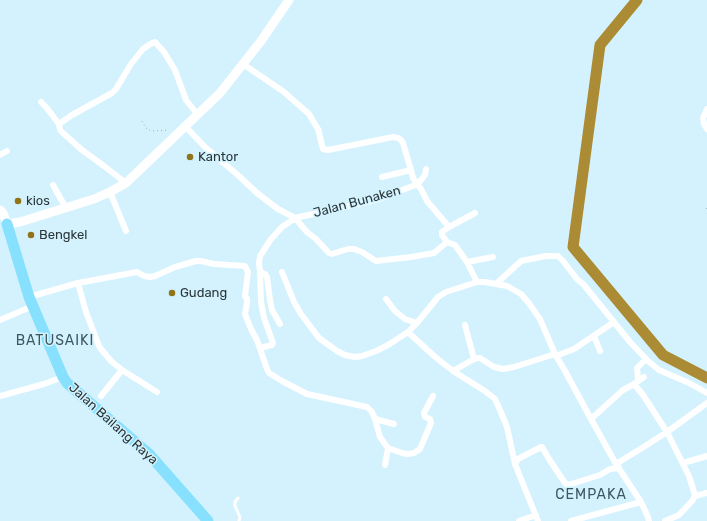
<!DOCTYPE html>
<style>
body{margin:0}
canvas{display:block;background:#d3f2fd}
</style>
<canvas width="707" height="521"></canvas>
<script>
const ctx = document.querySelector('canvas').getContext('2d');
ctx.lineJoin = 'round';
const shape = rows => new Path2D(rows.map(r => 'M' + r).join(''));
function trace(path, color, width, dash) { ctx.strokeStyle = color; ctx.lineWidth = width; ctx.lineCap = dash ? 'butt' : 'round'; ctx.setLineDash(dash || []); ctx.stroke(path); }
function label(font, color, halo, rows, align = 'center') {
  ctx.font = font + ' Rubik,sans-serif'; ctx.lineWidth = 3; ctx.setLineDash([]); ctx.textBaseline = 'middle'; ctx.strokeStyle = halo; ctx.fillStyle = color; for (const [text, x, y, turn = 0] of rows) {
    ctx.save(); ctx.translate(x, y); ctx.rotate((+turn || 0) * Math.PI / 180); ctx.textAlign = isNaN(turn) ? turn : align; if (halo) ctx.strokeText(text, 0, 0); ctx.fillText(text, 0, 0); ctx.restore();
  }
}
const river = shape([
 [637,0,600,45,573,247,663,355,707,378]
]);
const path = shape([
 [142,121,146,128,151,131,169,130],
 [706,209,707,207]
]);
const lane = shape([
 [238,498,235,502,235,506,240,517,239,521]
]);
const street = shape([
 [243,64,284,92,309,114,318,129,323,149,328,150,393,137,398,138,401,140,403,143,411,170],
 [41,102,46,107,59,124,72,115,112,93,116,89,131,64,143,49,152,43,155,42,164,52,175,70,186,100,198,115],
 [707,109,703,118,704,124,707,129],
 [59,124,60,130,63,133,82,150,104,166,126,183],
 [185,126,205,147,240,177,257,193,278,209,295,218,307,232,316,239,329,253,332,254,348,249,354,249,362,252,376,261,411,257,434,253,447,242],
 [0,155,7,151],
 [382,177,411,170,413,178,421,189,427,201,449,227],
 [53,185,66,208],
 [110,192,126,231],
 [447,242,455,245,467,262,477,282],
 [447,242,442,235,442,232,449,227,475,213],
 [467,262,493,257],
 [260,272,265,274,267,277,270,300,272,310,280,324],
 [282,272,294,302,301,314,319,338,337,351,345,355,355,357,362,356,376,351,388,345,408,332,417,323,438,297,446,292,477,282,485,282,507,286,521,294,528,302,540,319,555,354,565,371,591,419,616,464,641,502,648,517,649,521],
 [78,283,86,312,99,346,101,349,111,361,122,370,157,392],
 [496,284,521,261,546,256,558,256,563,261,577,279,584,285,630,342,648,361,659,370,689,383,707,393],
 [29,297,78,283,137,272,144,276,150,277,155,276,175,267,196,261,201,261,214,264,245,266,248,272,245,296,247,299,247,303,245,314,251,329,257,340,267,369,269,373,282,381,307,394,367,407,372,412,375,419,394,424],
 [386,299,395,311,405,319,417,323],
 [0,320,33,306],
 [465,325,474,359],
 [408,332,434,356,453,371,485,391,495,399,500,410,507,427,515,464,538,521],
 [594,336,600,351],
 [260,348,272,345,273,343,264,318,261,302,260,272,259,263,260,256,271,239,282,227,295,218,367,202,379,199,418,184,425,175,426,169],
 [556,356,574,349,614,322],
 [453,371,474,359,478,358,480,358,494,367,503,369,514,367,555,354],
 [638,381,637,368,646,359],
 [634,384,643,395,667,432,689,476,694,492,695,496,692,501,679,515,665,521],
 [0,396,44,384,63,377],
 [101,396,122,370],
 [375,419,380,437,388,448,402,453,407,454,414,453,420,449,431,423,430,419,425,417,424,413,433,396],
 [591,419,623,390,634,384,644,377],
 [683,463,707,456],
 [515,464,518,459,541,447,542,447,549,459,565,483,568,485,600,475,610,469,619,468],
 [616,464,642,448,667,432,707,403],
 [385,465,388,448],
 [695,496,707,493],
 [519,521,536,515],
 [571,521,641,502]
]);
const secondary = shape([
 [0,210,3,213,7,224,20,222,94,199,110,192,126,183,220,93,261,41,289,0]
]);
const highway = shape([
 [7,224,29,297,63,377,67,383,149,454,208,521]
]);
const markers = [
 [190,157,4,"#917318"],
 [18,201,4,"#917318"],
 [31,235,4,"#917318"],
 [172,293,4,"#917318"]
];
const poiNames = [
 ["Kantor",198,157],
 ["kios",26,201],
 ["Bengkel",39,235],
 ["Gudang",180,293]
];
const streetNames = [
 ["Jalan Bunaken",357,202,-15],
 ["Jalan Bailang Raya",113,424,42]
];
const neighbourhoodNames = [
 ["BATUSAIKI",55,341],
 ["CEMPAKA",591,495]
];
trace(river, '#ab8b33', 11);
trace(path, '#98b0b9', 1, [1, 3]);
trace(lane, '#fff', 3);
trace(street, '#fff', 6);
trace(secondary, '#fff', 9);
trace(highway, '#87e1fe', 11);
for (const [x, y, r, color] of markers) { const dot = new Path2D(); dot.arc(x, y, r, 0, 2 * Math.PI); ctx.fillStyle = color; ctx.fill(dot); trace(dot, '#d3f2fd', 1.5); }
label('13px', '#2a363a', '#d3f2fd', poiNames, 'left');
label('13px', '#2a363a', '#d3f2fd', streetNames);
ctx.letterSpacing = '1px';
label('14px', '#3d5760', '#d3f2fd', neighbourhoodNames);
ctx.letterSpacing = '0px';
</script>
